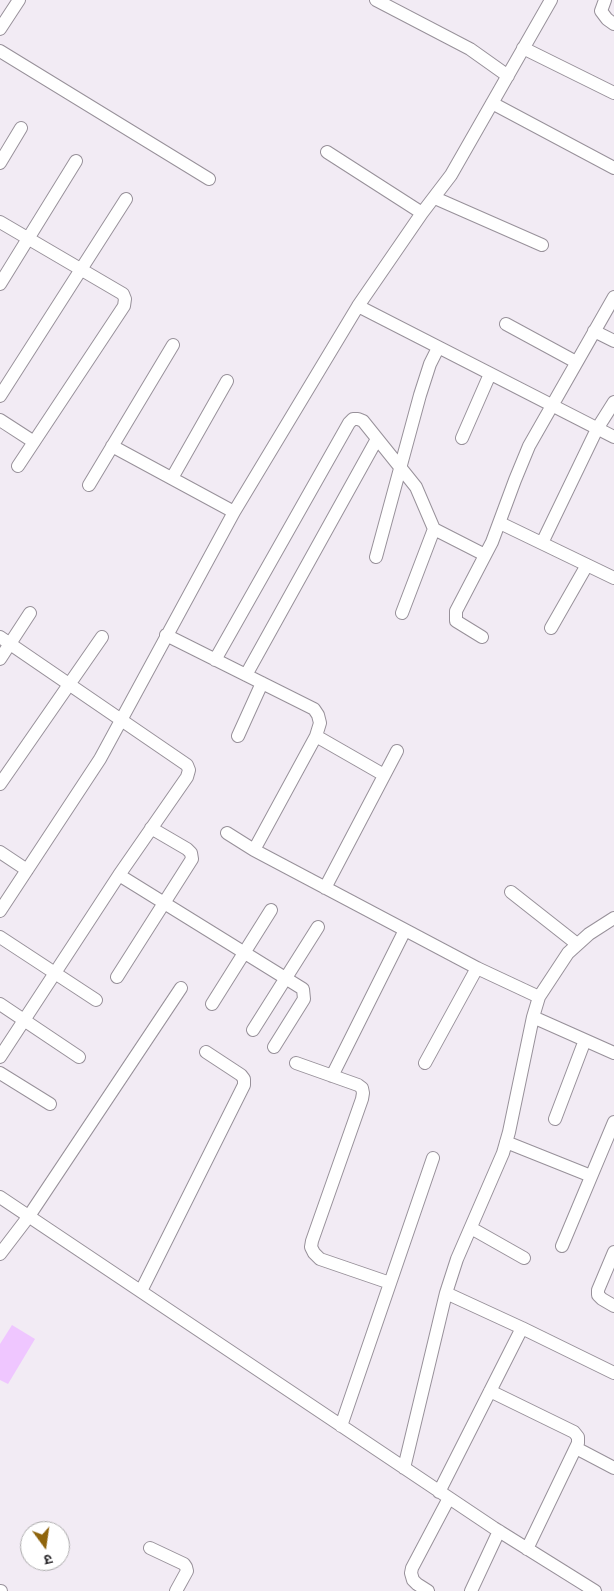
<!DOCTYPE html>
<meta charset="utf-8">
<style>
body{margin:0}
#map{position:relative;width:614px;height:1591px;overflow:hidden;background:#f2ebf4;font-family:Raleway,"Noto Sans Devanagari",sans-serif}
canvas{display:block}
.north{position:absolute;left:20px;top:1521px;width:50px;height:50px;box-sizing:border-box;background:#fff;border:1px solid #acabac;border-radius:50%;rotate:166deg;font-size:14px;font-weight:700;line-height:20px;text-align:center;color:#2f2d30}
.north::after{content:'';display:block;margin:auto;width:18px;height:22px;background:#8f640c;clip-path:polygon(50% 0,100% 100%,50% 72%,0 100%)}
</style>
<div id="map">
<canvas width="614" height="1591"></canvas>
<div class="north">उ</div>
</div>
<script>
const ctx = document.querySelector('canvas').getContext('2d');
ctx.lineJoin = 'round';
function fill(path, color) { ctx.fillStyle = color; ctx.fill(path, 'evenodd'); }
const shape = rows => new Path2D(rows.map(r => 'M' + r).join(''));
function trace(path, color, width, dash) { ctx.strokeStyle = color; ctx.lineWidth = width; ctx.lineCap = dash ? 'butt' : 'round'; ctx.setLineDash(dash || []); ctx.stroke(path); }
const building = shape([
 [12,1325,35,1339,8,1384,0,1380,0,1344]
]);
const minor = shape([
 [376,0,470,49,508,76],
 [605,0,601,11,607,19,614,24],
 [0,29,19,0],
 [523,48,614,93],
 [0,51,209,179],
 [492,103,614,168],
 [327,152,422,213],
 [0,163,21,128],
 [435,198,542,245],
 [0,222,123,294,125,299,124,306,18,466],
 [0,284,76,161],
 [358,306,614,437],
 [506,324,576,362],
 [594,331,614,341],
 [0,396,126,199],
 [0,420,34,442],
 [462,438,490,374],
 [112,446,234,512],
 [172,478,227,381],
 [89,485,173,345],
 [500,523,614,578],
 [542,543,597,429,614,402],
 [376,557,420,395,430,364,438,348],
 [402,613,434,529],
 [551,628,587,565],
 [166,635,314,709,318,715,320,723,316,736,254,850,477,968,539,997],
 [0,637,187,765,189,770,187,777,119,875],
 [482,637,456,621,456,611,492,542,515,480,529,446,614,297],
 [0,659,30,613],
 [215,660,349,423,353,419,358,419,363,421,416,487,434,529,485,555],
 [246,675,377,439],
 [238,736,262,683],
 [316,736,384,775],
 [0,784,102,637],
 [227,833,254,850],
 [0,852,27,870],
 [325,888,397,751],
 [511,892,577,944],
 [0,911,100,759,234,512,358,306,422,213,451,175,551,0],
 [0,937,96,1000],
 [117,977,192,859,191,853,187,849,151,828],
 [0,1004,79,1057],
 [212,1004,271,910],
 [533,1017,614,1053],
 [253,1030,318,927],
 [0,1057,119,875,303,989,304,999,274,1047],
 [296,1063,358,1085,362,1088,363,1093,362,1099,312,1241,311,1247,314,1253,320,1259,390,1283],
 [425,1063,477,968],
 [0,1073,50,1104],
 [332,1076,405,930],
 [555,1119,585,1040],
 [506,1142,591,1176],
 [0,1197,494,1528,595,1591],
 [471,1228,524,1258],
 [562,1246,614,1122],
 [614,1252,598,1290,598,1295,602,1299,614,1306],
 [0,1254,29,1216,181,988],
 [141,1291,244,1085,244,1079,241,1075,206,1052],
 [446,1293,522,1328,614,1373],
 [490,1391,574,1432,578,1437,578,1443,527,1549],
 [341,1426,433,1158],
 [576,1448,614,1468],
 [404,1468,446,1293,457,1259,503,1153,509,1132,533,1017,539,997,568,953,589,934,614,918],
 [439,1492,522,1328],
 [150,1548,184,1564,186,1567,187,1571,176,1591],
 [0,1591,1,1591],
 [428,1591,417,1584,413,1580,411,1573,412,1568,449,1498],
 [471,1591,499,1531]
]);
fill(building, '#efc6ff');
trace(minor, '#98919a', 14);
trace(minor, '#fff', 12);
</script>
